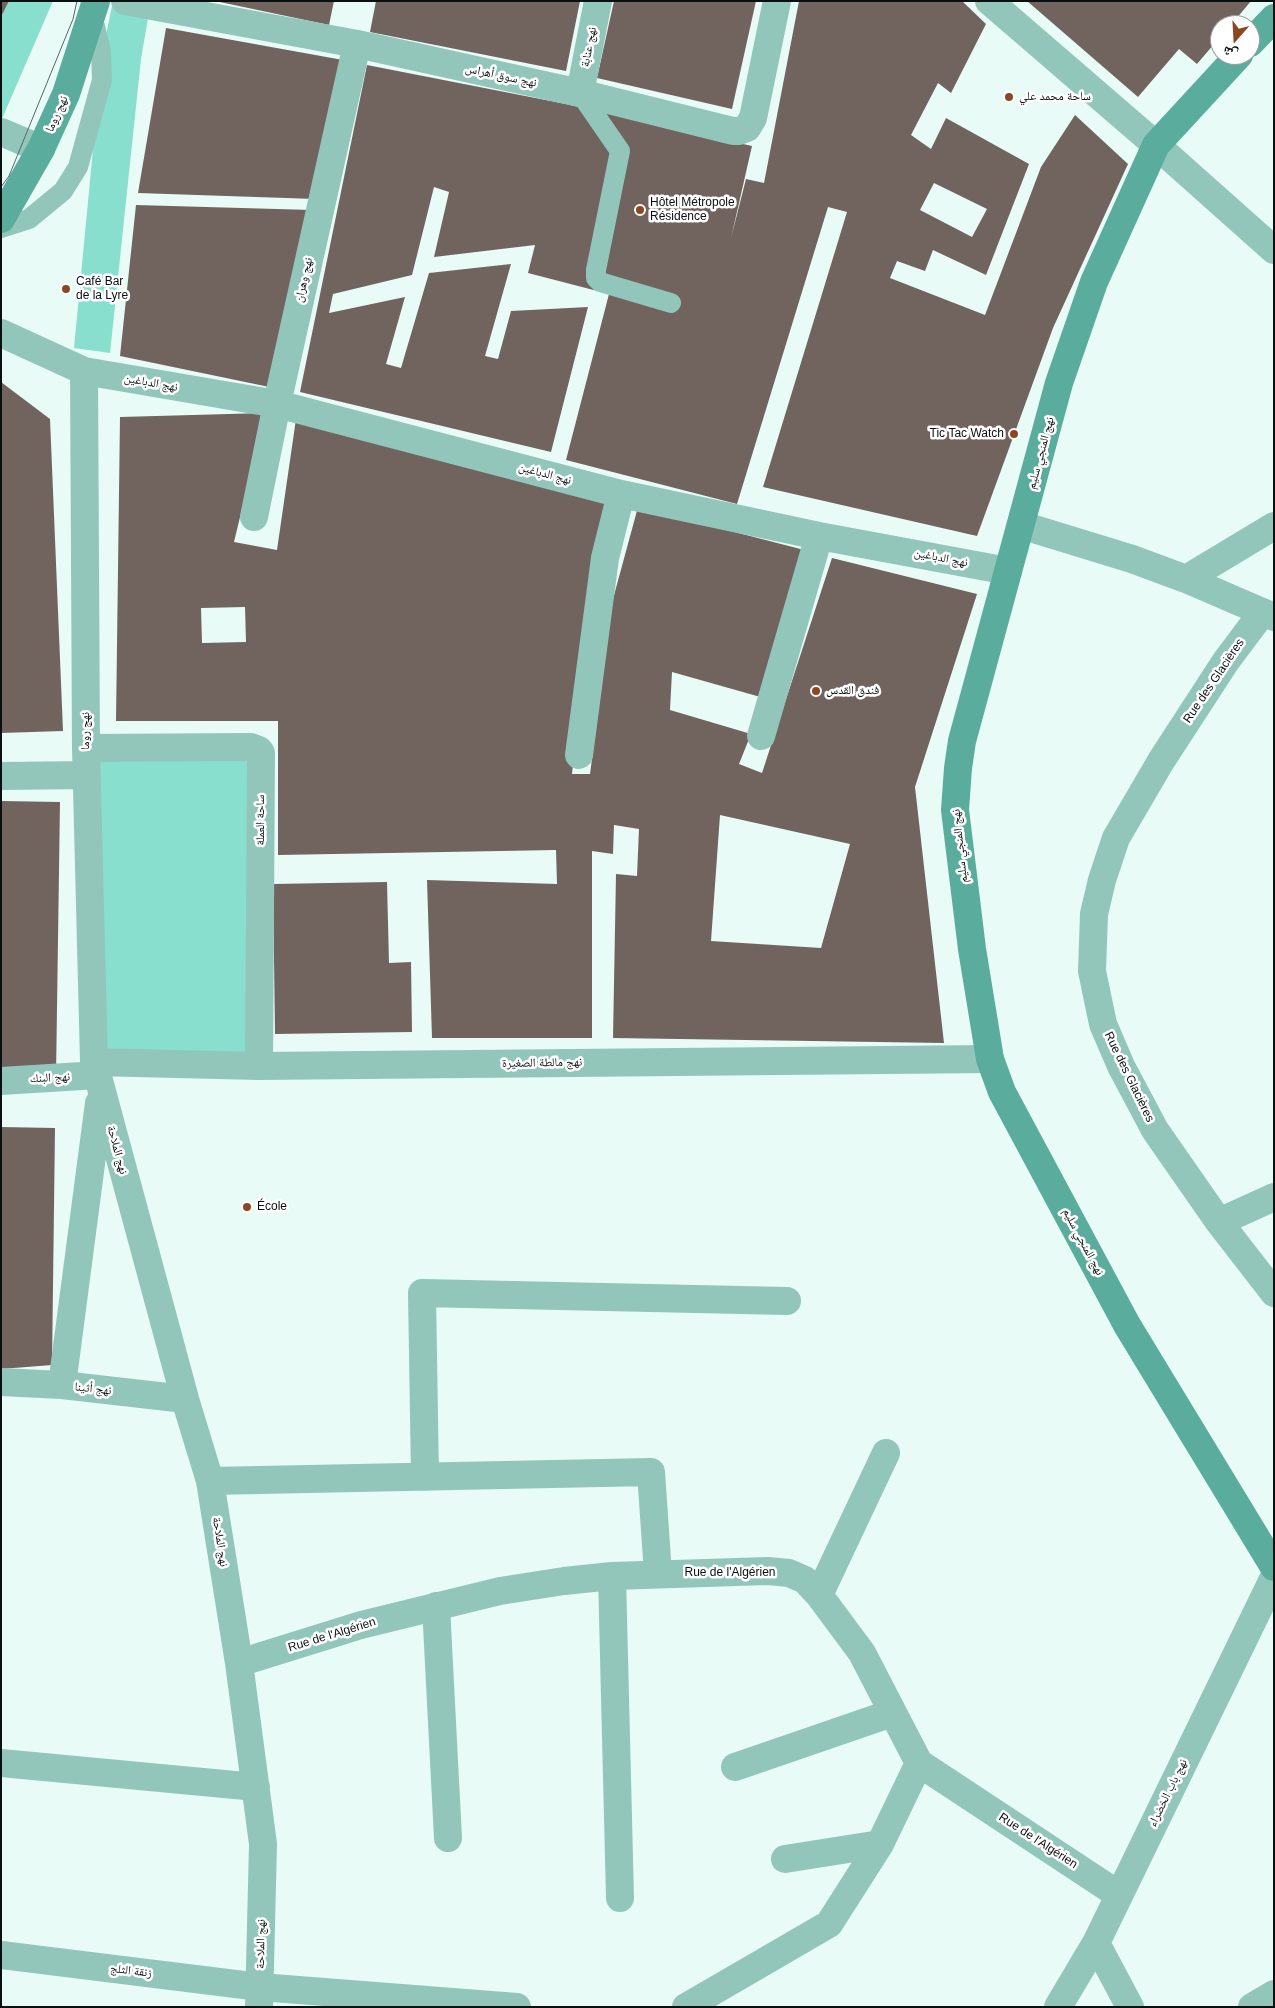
<!DOCTYPE html>
<meta charset="utf-8">
<style>
body{margin:0}
#map{position:relative;width:1275px;height:2008px;overflow:hidden;background:#e9fbf6;font-family:Arial,"Noto Naskh Arabic",sans-serif}
canvas{display:block}
.frame{position:absolute;inset:0;border:2px solid #0a100f;pointer-events:none}
.north{position:absolute;left:1210px;top:15px;width:50px;height:50px;box-sizing:border-box;background:#fff;border:1px solid #9d9f9f;border-radius:50%;rotate:199deg;font-size:14px;font-weight:700;line-height:20px;text-align:center;color:#0a100f}
.north::after{content:'';display:block;margin:auto;width:18px;height:22px;background:#8d4622;clip-path:polygon(50% 0,100% 100%,50% 72%,0 100%)}
</style>
<div id="map">
<canvas width="1275" height="2008"></canvas>
<div class="frame"></div>
<div class="north">ش</div>
</div>
<script>
const ctx = document.querySelector('canvas').getContext('2d');
ctx.lineJoin = 'round';
function fill(path, color) { ctx.fillStyle = color; ctx.fill(path, 'evenodd'); }
const shape = rows => new Path2D(rows.map(r => 'M' + r).join(''));
function trace(path, color, width, dash) { ctx.strokeStyle = color; ctx.lineWidth = width; ctx.lineCap = dash ? 'butt' : 'round'; ctx.setLineDash(dash || []); ctx.stroke(path); }
function label(font, color, halo, rows, align = 'center') {
  ctx.font = font + ' Arial,"Noto Naskh Arabic",sans-serif'; ctx.lineWidth = 5; ctx.setLineDash([]); ctx.textBaseline = 'middle'; ctx.strokeStyle = halo; ctx.fillStyle = color; for (const [text, x, y, turn = 0] of rows) {
    ctx.save(); ctx.translate(x, y); ctx.rotate((+turn || 0) * Math.PI / 180); ctx.textAlign = isNaN(turn) ? turn : align; if (halo) ctx.strokeText(text, 0, 0); ctx.fillText(text, 0, 0); ctx.restore();
  }
}
const green = shape([
 [9,1,53,1,1,121,1,17],
 [113,1,151,1,141,59,110,353,74,348,102,55],
 [95,758,251,758,251,1056,95,1056]
]);
const building = shape([
 [1,1,9,1,1,17],
 [215,1,334,1,329,25],
 [376,1,580,1,566,71,370,32],
 [614,1,756,1,732,109,597,78],
 [799,1,962,1,986,24,951,93,938,83,911,135,931,149,946,118,1029,164,986,275,933,250,925,271,897,261,890,278,985,315,1041,167,1075,115,1128,164,1053,328,977,536,763,487,847,212,828,207,737,504,566,460,609,294,528,273,535,245,434,257,449,192,434,187,412,275,333,294,329,313,405,297,386,364,401,368,429,273,511,264,485,356,498,359,511,311,588,307,551,452,300,392,367,65,566,104,752,146,731,238,746,179,764,183],
 [934,183,987,209,972,237,920,210],
 [1027,1,1251,1,1231,25,1220,25,1220,37,1197,64,1179,49,1138,97],
 [166,28,343,60,315,199,138,193],
 [136,205,312,210,279,389,120,356],
 [1,382,50,419,63,731,1,733],
 [265,413,234,542,277,550,296,419,618,498,591,595,572,774,590,774,613,599,638,507,812,552,764,698,672,672,670,710,751,734,739,764,762,773,832,558,977,594,915,787,944,1043,613,1038,616,874,637,876,639,829,614,825,613,854,592,851,592,1038,432,1038,427,880,557,884,556,850,278,855,278,721,116,721,120,417],
 [245,607,246,642,202,643,201,608],
 [720,815,850,844,821,948,711,941],
 [1,801,60,802,56,1077,1,1076],
 [387,882,389,963,411,962,412,1032,275,1034,273,884],
 [1,1127,55,1128,52,1365,1,1369]
]);
const lane = shape([
 [580,93,620,151,596,270,596,278,600,282,671,303],
 [1,228,29,219,63,191,78,167,102,80,101,51,92,14]
]);
const street = shape([
 [125,1,357,44,580,93,733,131,739,131,747,128,753,118,777,1],
 [989,1,1156,145,1274,250],
 [580,93,598,1],
 [1,132,41,149],
 [1,333,84,371,277,404,621,494,819,536,1008,571],
 [84,371,86,748,94,1062,185,1399,210,1481,239,1663,263,1844,259,2007],
 [254,517,277,404,357,44],
 [1021,525,1132,559,1186,579,1274,617],
 [1186,579,1274,526],
 [1262,613,1226,661,1161,761,1116,838,1102,880,1094,914,1092,971,1103,1024,1121,1066,1155,1130,1219,1222,1274,1293],
 [761,736,819,536],
 [86,748,251,747,259,750,261,753,259,1066],
 [579,755,605,558,621,494],
 [1,776,86,775],
 [94,1062,259,1066,990,1059],
 [1,1081,98,1075],
 [1219,1222,1274,1197],
 [1,1382,62,1385,185,1399],
 [62,1385,99,1103],
 [425,1477,422,1293,787,1301],
 [210,1481,651,1472,658,1574],
 [612,1576,620,1898],
 [819,1595,886,1453],
 [436,1606,448,1838],
 [239,1663,361,1625,500,1591,564,1581,612,1576,768,1571,789,1573,805,1580,819,1595,862,1653,919,1763,1119,1895],
 [1,1763,256,1787],
 [735,1767,892,1713],
 [785,1859,880,1844],
 [1096,1943,1130,2007],
 [1,1955,260,1987,517,2007],
 [686,2007,829,1924,880,1844,919,1763],
 [1058,2007,1096,1943,1274,1577],
 [1252,2007,1274,1994]
]);
const secondary = shape([
 [1250,43,1274,18],
 [1239,55,1156,145,1094,282,1059,383,962,741,958,768,955,810,972,949,990,1059,1002,1092,1127,1325,1274,1567],
 [1,219,41,149,66,94,96,1]
]);
const tram = shape([
 [1,187,9,176,73,19,77,1]
]);
const markers = [
 [1009,97,5,"#8d4622"],
 [640,210,5,"#8d4622"],
 [66,289,5,"#8d4622"],
 [1014,434,5,"#8d4622"],
 [816,691,5,"#8d4622"],
 [247,1207,5,"#8d4622"]
];
const streetNames = [
 ["نهج عنابة",589,47,-79],
 ["نهج سوق أهراس",501,76,12],
 ["نهج روما",57,114,-66],
 ["نهج وهران",304,280,-77],
 ["نهج الدباغين",151,383,10],
 ["نهج المنجي سليم",1041,453,-75],
 ["نهج الدباغين",545,474,15],
 ["نهج الدباغين",941,558,11],
 ["Rue des Glacières",1214,681,-56],
 ["نهج روما",86,731,-90],
 ["ساحة العملة",261,820,-90],
 ["نهج المنجي سليم",960,846,-96],
 ["نهج مالطة الصغيرة",542,1063,-1],
 ["Rue des Glacières",1129,1077,64],
 ["نهج البنك",50,1078,-3],
 ["نهج الملاحة",117,1150,75],
 ["نهج المنجي سليم",1083,1242,62],
 ["نهج أثينا",93,1389,6],
 ["نهج الملاحة",220,1542,81],
 ["Rue de l'Algérien",730,1573],
 ["Rue de l'Algérien",332,1635,-17],
 ["نهج باب الخضراء",1168,1793,-64],
 ["Rue de l'Algérien",1038,1841,33],
 ["نهج الملاحة",261,1944,-89],
 ["زنقة الثلج",131,1971,7]
];
const poiNames = [
 ["ساحة محمد علي",1019,97],
 ["Hôtel Métropole",650,203],
 ["Résidence",650,217],
 ["Café Bar",76,282],
 ["de la Lyre",76,296],
 ["Tic Tac Watch",1004,434,"right"],
 ["فندق القدس",826,691],
 ["École",257,1207]
];
fill(green, '#89dfce');
fill(building, '#71645e');
trace(lane, '#92c6ba', 20);
trace(street, '#92c6ba', 28);
trace(secondary, '#5aad9d', 28);
trace(tram, '#5b6563', 1);
for (const [x, y, r, color] of markers) { const dot = new Path2D(); dot.arc(x, y, r, 0, 2 * Math.PI); ctx.fillStyle = color; ctx.fill(dot); trace(dot, '#fff', 2); }
label('12px', '#0a100f', '#fff', streetNames);
label('12px', '#0a100f', '#fff', poiNames, 'left');
</script>
